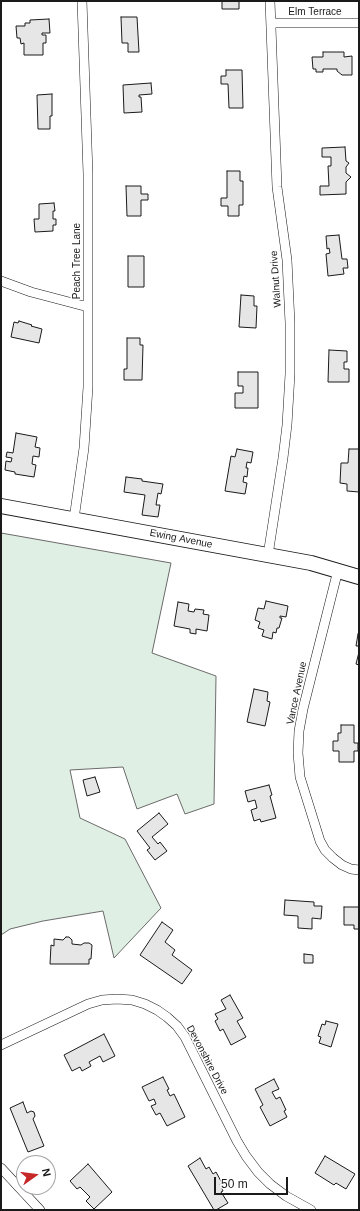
<!DOCTYPE html>
<style>
body{margin:0}
#map{position:relative;width:360px;height:1211px;overflow:hidden;background:#fff;font-family:Helvetica,sans-serif}
canvas{display:block}
.frame{position:absolute;inset:0;border:2px solid #1a1a1a;pointer-events:none}
.north{position:absolute;left:16px;top:1155px;width:40px;height:40px;box-sizing:border-box;background:#fff;border:1px solid #a3a3a3;border-radius:50%;rotate:76deg;font-size:11px;font-weight:700;line-height:16px;text-align:center;color:#1a1a1a}
.north::after{content:'';display:block;margin:auto;width:14px;height:18px;background:#c62828;clip-path:polygon(50% 0,100% 100%,50% 72%,0 100%)}
.scale{position:absolute;left:214px;top:1177px;width:74px;height:18px;box-sizing:border-box;border:2px solid #1a1a1a;border-top:0;padding-left:5px;font-size:12px;line-height:14px;white-space:nowrap;color:#1a1a1a;-webkit-text-stroke:3px #fff;paint-order:stroke}
</style>
<div id="map">
<canvas width="360" height="1211"></canvas>
<div class="frame"></div>
<div class="north">N</div>
<div class="scale">50 m</div>
</div>
<script>
const ctx = document.querySelector('canvas').getContext('2d');
ctx.lineJoin = 'round';
function fill(path, color) { ctx.fillStyle = color; ctx.fill(path, 'evenodd'); }
const shape = rows => new Path2D(rows.map(r => 'M' + r).join(''));
function trace(path, color, width, dash) { ctx.strokeStyle = color; ctx.lineWidth = width; ctx.lineCap = dash ? 'butt' : 'round'; ctx.setLineDash(dash || []); ctx.stroke(path); }
function label(font, color, halo, rows, align = 'center') {
  ctx.font = font + ' Helvetica,sans-serif'; ctx.lineWidth = 3; ctx.setLineDash([]); ctx.textBaseline = 'middle'; ctx.strokeStyle = halo; ctx.fillStyle = color; for (const [text, x, y, turn = 0] of rows) {
    ctx.save(); ctx.translate(x, y); ctx.rotate((+turn || 0) * Math.PI / 180); ctx.textAlign = isNaN(turn) ? turn : align; if (halo) ctx.strokeText(text, 0, 0); ctx.fillText(text, 0, 0); ctx.restore();
  }
}
const green = shape([
 [1,533,171,563,152,653,216,676,214,804,185,814,177,794,137,809,123,767,70,770,80,818,125,839,161,908,114,958,103,911,43,921,10,929,1,935,1,533]
]);
const building = shape([
 [222,1,239,1,239,9,222,9,222,1],
 [121,17,137,17,139,52,128,52,128,43,122,43,121,17],
 [49,19,50,33,42,33,42,35,46,35,46,43,43,43,43,55,24,55,24,43,21,44,20,38,17,38,16,26,25,26,25,23,30,23,30,20,49,19],
 [323,52,344,52,344,57,352,56,352,75,342,75,337,71,337,69,323,69,323,72,316,72,316,69,313,69,312,57,323,57,323,52],
 [226,70,242,70,243,108,229,108,228,84,221,84,221,76,226,76,226,70],
 [151,83,152,94,139,95,139,97,141,97,142,112,124,113,123,85,151,83],
 [52,94,52,116,50,116,50,129,38,129,37,95,52,94],
 [345,147,346,161,349,163,346,167,346,173,351,177,346,182,346,194,320,195,320,186,329,186,328,166,331,166,331,157,322,157,322,148,345,147],
 [227,171,240,171,240,181,243,181,243,205,239,205,239,216,228,216,228,206,221,206,221,198,227,198,227,171],
 [126,186,141,186,141,194,148,194,148,200,141,200,141,216,127,216,126,186],
 [54,203,55,211,53,211,53,219,56,219,56,225,53,225,53,231,35,232,34,219,39,219,39,204,54,203],
 [339,235,342,259,347,259,348,268,343,268,344,274,328,276,326,254,330,253,329,248,327,249,326,236,339,235],
 [128,256,144,256,144,287,128,287,128,256],
 [241,295,254,296,254,306,257,306,256,328,239,327,241,295],
 [19,321,32,325,31,326,42,329,39,343,11,337,14,322,18,323,19,321],
 [127,338,140,338,140,345,143,345,142,380,124,380,124,369,127,369,127,338],
 [329,350,347,351,347,362,344,362,344,369,349,369,349,382,328,382,329,350],
 [238,372,258,372,258,408,235,408,235,393,243,393,243,386,238,386,238,372],
 [16,433,37,437,35,447,40,448,39,457,33,456,32,464,36,465,34,477,15,474,15,472,5,470,6,461,11,462,12,458,6,457,7,452,13,453,16,433],
 [237,449,253,452,251,463,247,462,246,468,248,468,247,477,244,476,243,482,247,483,245,494,225,491,231,456,235,457,237,449],
 [349,449,359,449,359,492,347,491,347,484,340,483,341,463,348,463,349,449],
 [126,477,142,479,142,481,163,484,161,494,158,493,156,505,160,505,158,517,142,515,145,495,124,492,126,477],
 [266,601,288,606,286,617,280,616,280,618,282,618,279,628,277,628,276,633,273,632,272,639,262,636,264,630,258,628,260,622,255,620,258,608,264,609,266,601],
 [178,602,189,604,188,611,194,612,195,609,204,610,203,614,209,615,207,631,196,629,196,634,190,633,190,629,174,626,178,602],
 [358,634,359,634,359,646,356,646,358,634],
 [359,652,359,665,356,664,359,652],
 [254,689,268,692,267,701,270,702,265,726,247,722,254,689],
 [341,725,354,725,354,743,358,743,358,751,354,751,354,762,339,762,339,751,333,751,333,741,338,741,338,733,341,733,341,725],
 [95,777,100,792,87,796,83,780,95,777],
 [269,785,272,795,270,796,276,818,261,822,260,819,254,821,251,810,257,808,255,800,248,802,245,791,269,785],
 [159,813,168,824,152,837,158,844,160,842,167,851,155,860,147,850,150,848,137,831,159,813],
 [285,900,314,902,314,906,322,906,321,919,312,918,312,929,298,928,298,916,284,915,285,900],
 [344,907,359,907,359,929,354,929,354,925,344,925,344,907],
 [162,922,173,930,165,942,175,950,172,955,192,970,182,984,140,955,162,922],
 [66,937,69,937,72,940,72,944,81,945,84,943,89,943,92,945,91,959,89,959,89,964,50,964,51,945,54,946,54,939,63,940,66,937],
 [304,954,313,955,313,963,304,963,304,954],
 [230,995,243,1018,237,1021,246,1037,231,1045,223,1029,220,1031,215,1021,218,1019,215,1014,226,1009,221,1000,230,995],
 [326,1021,338,1024,331,1047,319,1043,321,1037,318,1036,322,1024,325,1025,326,1021],
 [104,1034,115,1056,103,1062,100,1056,89,1062,91,1066,82,1071,80,1067,72,1071,64,1055,104,1034],
 [163,1077,169,1089,167,1090,170,1096,174,1094,185,1117,167,1126,160,1113,156,1115,151,1106,156,1104,154,1099,149,1101,142,1087,163,1077],
 [274,1079,279,1089,272,1092,276,1099,280,1097,286,1110,284,1111,287,1117,270,1126,260,1107,263,1105,255,1089,274,1079],
 [23,1102,27,1113,31,1111,34,1112,35,1116,33,1119,44,1146,28,1152,10,1108,23,1102],
 [325,1156,355,1174,346,1189,336,1183,334,1185,315,1173,325,1156],
 [200,1158,206,1169,209,1167,213,1174,216,1172,222,1183,220,1184,223,1191,221,1192,228,1203,216,1210,214,1210,188,1166,200,1158],
 [88,1164,112,1192,94,1209,86,1201,90,1197,80,1187,77,1189,70,1181,88,1164]
]);
const minor = shape([
 [271,23,359,23],
 [1,281,31,292,88,307],
 [74,519,84,448,88,387,88,174,82,1],
 [268,555,283,458,287,425,290,374,290,323,287,260,277,187,270,1],
 [338,570,303,709,299,731,298,753,300,777,320,841,325,850,333,858,342,865,351,869,359,870],
 [1,1045,88,1004,102,1000,117,999,132,1000,145,1004,157,1010,167,1017,177,1026,185,1037,237,1141,246,1156,258,1172,270,1184,286,1196,311,1210],
 [1,1168,40,1210]
]);
const primary = shape([
 [1,506,311,563,359,577]
]);
const streetNames = [
 ["Elm Terrace",315,12],
 ["Peach Tree Lane",77,261,-90],
 ["Walnut Drive",276,279,-94],
 ["Ewing Avenue",181,539,11],
 ["Vance Avenue",297,693,-78],
 ["Devonshire Drive",207,1060,62]
];
fill(green, '#e0efe3');
trace(green, '#6a6a6a', 1);
fill(building, '#e6e6e6');
trace(building, '#1a1a1a', 1);
trace(minor, '#1a1a1a', 10);
trace(primary, '#1a1a1a', 16);
trace(minor, '#fff', 9);
trace(primary, '#fff', 14);
label('10px', '#1a1a1a', '#fff', streetNames);
</script>
